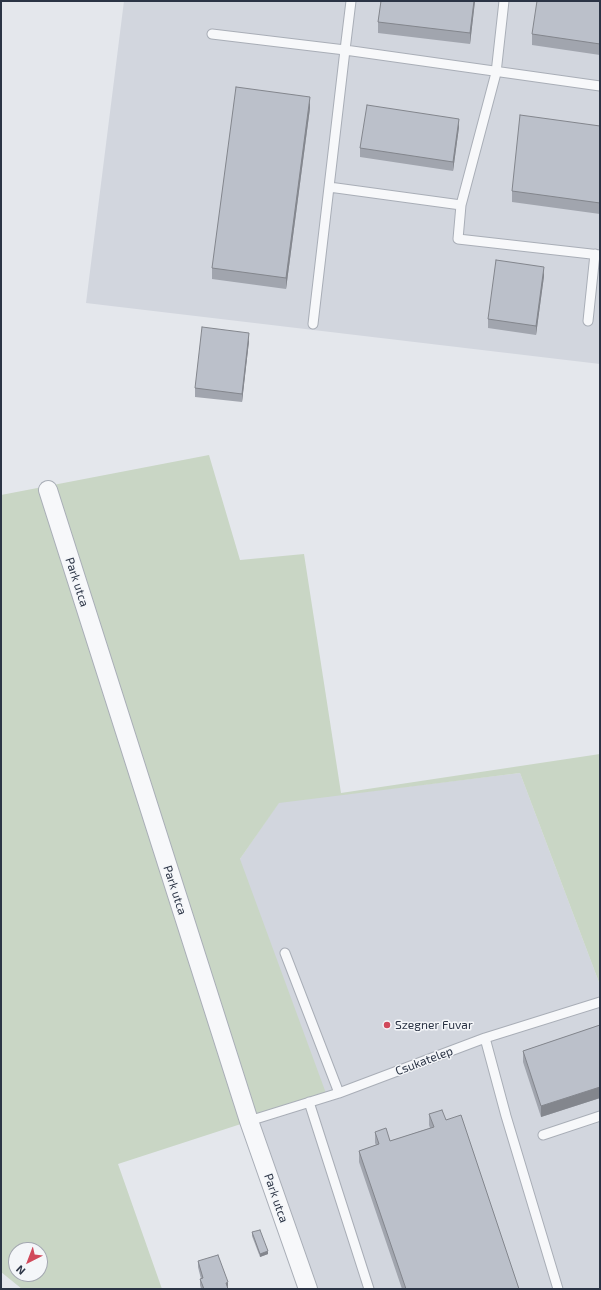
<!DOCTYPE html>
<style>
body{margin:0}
#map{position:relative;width:601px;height:1290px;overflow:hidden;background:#e4e7ec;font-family:"Exo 2",sans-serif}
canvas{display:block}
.frame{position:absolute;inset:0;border:2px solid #2b3445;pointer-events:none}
.north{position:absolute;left:8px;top:1242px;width:40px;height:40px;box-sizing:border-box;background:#f4f6f9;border:1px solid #a4a8b1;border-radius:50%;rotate:222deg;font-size:11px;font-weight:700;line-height:16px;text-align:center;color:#2b3445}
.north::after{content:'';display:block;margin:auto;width:14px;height:18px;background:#d1495b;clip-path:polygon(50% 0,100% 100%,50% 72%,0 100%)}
</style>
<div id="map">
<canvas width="601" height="1290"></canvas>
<div class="frame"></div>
<div class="north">N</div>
</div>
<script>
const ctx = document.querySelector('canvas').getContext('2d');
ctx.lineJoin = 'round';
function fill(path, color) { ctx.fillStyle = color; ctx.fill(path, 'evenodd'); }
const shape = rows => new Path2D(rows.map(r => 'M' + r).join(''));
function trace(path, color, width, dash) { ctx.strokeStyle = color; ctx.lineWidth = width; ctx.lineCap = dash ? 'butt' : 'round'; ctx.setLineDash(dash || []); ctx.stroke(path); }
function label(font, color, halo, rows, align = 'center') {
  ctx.font = font + ' "Exo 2",sans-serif'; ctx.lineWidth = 3; ctx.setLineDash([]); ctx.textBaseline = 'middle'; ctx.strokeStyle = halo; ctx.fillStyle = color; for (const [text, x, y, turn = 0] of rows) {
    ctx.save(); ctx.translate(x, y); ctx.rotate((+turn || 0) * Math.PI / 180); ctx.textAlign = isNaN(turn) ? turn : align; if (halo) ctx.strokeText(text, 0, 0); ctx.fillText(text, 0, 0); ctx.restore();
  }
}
const built = shape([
 [124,1,600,1,600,364,86,303],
 [520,773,600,985,600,1289,313,1289,245,1122,240,859,279,802]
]);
const green = shape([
 [209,455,240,560,304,554,341,793,600,754,600,985,520,773,279,803,240,859,327,1096,118,1164,162,1289,22,1289,1,1272,1,495],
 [16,1250,40,1250,40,1274,16,1274]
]);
const lane = shape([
 [504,1,496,73,461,205,458,239,600,255],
 [212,34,345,50,351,1],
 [461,205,329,187,345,50,600,86],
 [588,321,595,254],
 [313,324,329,187],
 [285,953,339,1093],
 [485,1038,506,1116,558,1289],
 [309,1102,369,1289],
 [249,1121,339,1093,485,1038,600,1002],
 [543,1135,600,1116]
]);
const street = shape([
 [48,490,249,1121,308,1289]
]);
const wall = shape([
 [381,1,475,1,470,44,378,33,378,22],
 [600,1,600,55,532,45,532,34],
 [310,108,286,289,212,279,212,268],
 [600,126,600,214,512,202,512,191],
 [459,127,453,171,360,157,360,148],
 [544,276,536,335,488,328,488,319],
 [249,341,242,402,195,397,195,388],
 [600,1025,600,1098,541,1117,523,1062,523,1051],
 [429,1114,446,1120,519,1289,402,1289,359,1162,359,1151,376,1145,375,1143,375,1132,390,1141,430,1128,429,1125],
 [252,1232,268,1254,260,1257,252,1236],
 [198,1261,228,1288,228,1289,201,1289,200,1285,200,1279,201,1279,198,1267]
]);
const shadedWall = shape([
 [474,1,475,1,470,44,470,33],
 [310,97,310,108,286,289,286,278],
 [459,119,459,127,453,171,453,162],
 [544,267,544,276,536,335,536,326],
 [249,333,249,341,242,402,242,394],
 [600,1087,600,1098,541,1117,541,1106],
 [268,1251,268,1254,260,1257,260,1254],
 [228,1282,228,1288,226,1289,226,1283]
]);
const building = shape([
 [381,1,474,1,470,33,378,22,381,1],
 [537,1,600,1,600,44,532,34,537,1],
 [236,87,310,97,286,278,212,268,236,87],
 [367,105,459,119,453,162,360,148,367,105],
 [520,115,600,126,600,203,512,191,520,115],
 [496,260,544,267,536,326,488,319,496,260],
 [202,327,249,333,242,394,195,388,202,327],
 [600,1025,600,1087,541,1106,523,1051,600,1025],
 [442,1110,446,1120,461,1115,519,1289,406,1289,359,1151,379,1144,375,1132,386,1128,390,1141,434,1127,429,1114,442,1110],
 [260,1230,268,1251,260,1254,252,1232,260,1230],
 [218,1255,228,1282,226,1283,228,1289,204,1289,200,1279,203,1278,198,1261,218,1255]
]);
const markers = [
 [387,1025,4,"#d1495b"]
];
const streetNames = [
 ["Park utca",77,582,72],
 ["Park utca",175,890,72],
 ["Csukatelep",424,1061,-21],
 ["Park utca",276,1198,71]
];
const poiNames = [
 ["Szegner Fuvar",395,1025]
];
fill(built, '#d2d6de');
fill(green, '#c9d6c5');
trace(lane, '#a9aeb7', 11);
trace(street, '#a9aeb7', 20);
trace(lane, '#f7f8fa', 9);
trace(street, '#f7f8fa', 18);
fill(wall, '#a1a5ae');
fill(shadedWall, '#83868d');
fill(building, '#bbc0ca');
trace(building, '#83868d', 1);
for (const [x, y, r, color] of markers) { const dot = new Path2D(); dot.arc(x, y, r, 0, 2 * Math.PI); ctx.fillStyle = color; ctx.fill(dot); trace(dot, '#f4f6f9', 1.5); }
label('12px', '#2b3445', '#f4f6f9', streetNames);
label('12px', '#2b3445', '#f4f6f9', poiNames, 'left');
</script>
